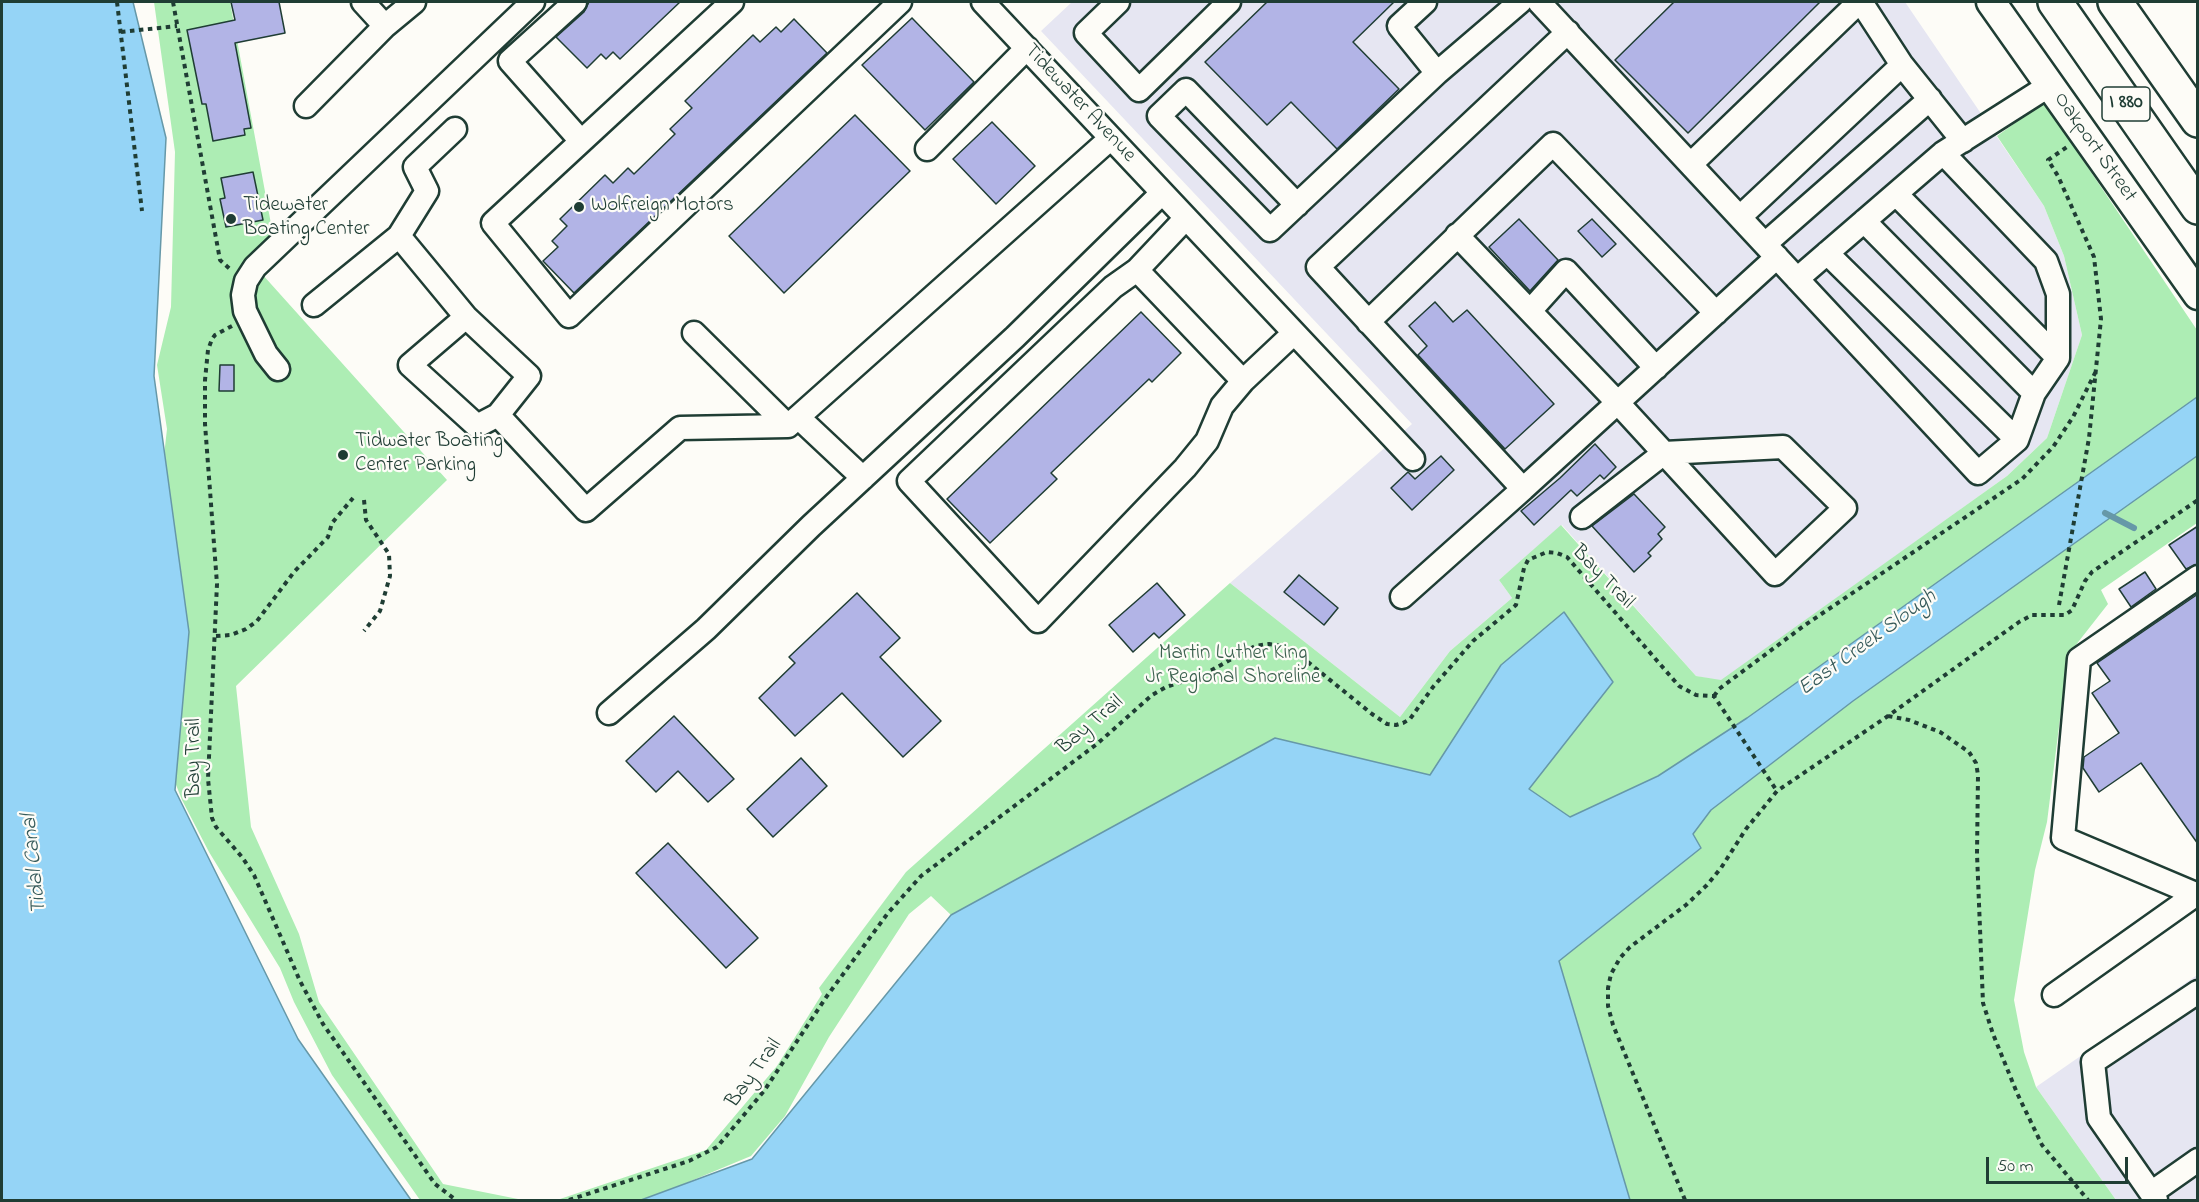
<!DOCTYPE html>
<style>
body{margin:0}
#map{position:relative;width:2199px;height:1202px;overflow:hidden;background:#fdfcf7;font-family:"Indie Flower",sans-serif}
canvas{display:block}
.frame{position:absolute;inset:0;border:3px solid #1f3d34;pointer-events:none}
.scale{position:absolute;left:1986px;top:1157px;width:142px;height:27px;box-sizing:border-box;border:3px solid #1f3d34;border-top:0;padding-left:8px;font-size:18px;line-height:21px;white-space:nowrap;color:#1f3d34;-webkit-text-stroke:4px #fdfcf7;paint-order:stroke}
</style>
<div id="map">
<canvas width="2199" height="1202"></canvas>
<div class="frame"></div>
<div class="scale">50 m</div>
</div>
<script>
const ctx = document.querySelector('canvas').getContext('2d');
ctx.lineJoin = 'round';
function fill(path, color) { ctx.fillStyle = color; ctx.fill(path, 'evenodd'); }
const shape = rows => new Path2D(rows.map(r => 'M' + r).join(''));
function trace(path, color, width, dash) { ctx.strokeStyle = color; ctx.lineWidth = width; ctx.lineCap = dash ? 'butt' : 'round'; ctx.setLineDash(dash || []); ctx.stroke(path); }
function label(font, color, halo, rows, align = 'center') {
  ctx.font = font + ' "Indie Flower",sans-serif'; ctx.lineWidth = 4.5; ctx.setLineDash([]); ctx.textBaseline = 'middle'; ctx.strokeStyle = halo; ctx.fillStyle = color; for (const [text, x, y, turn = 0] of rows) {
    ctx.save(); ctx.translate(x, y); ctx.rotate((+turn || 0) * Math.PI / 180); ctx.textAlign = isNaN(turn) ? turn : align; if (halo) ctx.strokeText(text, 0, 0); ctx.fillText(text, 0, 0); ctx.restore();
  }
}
const built = shape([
 [1072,2,1905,2,2044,206,2064,256,2082,335,2047,438,2007,476,1721,681,1696,676,1562,525,1499,580,1512,598,1450,651,1400,717,1230,583,1412,424,1041,31],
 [2197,975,2197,1200,2116,1200,2036,1087]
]);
const green = shape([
 [154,2,230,2,271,224,262,274,447,480,236,686,251,827,299,934,319,1002,443,1184,523,1200,420,1200,332,1075,294,1002,280,968,209,852,182,800,173,777,157,518,167,429,157,365,171,307,175,152],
 [2044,102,2197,330,2197,523,2101,590,2108,604,2068,655,2047,822,2035,870,2014,1000,2024,1052,2036,1087,2116,1200,557,1200,706,1150,777,1066,822,994,819,988,906,872,1230,583,1400,717,1450,651,1512,598,1499,580,1561,525,1696,676,1721,680,2007,476,2047,438,2082,335,2064,256,2044,206,1997,136],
 [931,896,951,915,752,1159,674,1188,751,1156,785,1116,829,1037,909,914]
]);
const water = shape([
 [2,2,133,2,166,138,154,376,189,632,175,790,298,1039,411,1200,2,1200,2,2],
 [2197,397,2197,456,1853,701,1711,810,1693,834,1701,848,1559,961,1630,1200,641,1200,752,1159,951,915,1275,738,1430,775,1501,665,1564,612,1613,682,1529,789,1570,817,1658,776,1747,718,2197,397]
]);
const stream = shape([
 [2105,513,2134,528]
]);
const building = shape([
 [231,2,279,2,285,33,235,43,251,128,244,129,245,135,213,141,206,104,202,104,187,30,235,20,231,2],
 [589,2,680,2,620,59,613,52,606,59,601,54,587,68,556,37,584,12,589,2],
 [1267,2,1394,2,1353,42,1399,89,1337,149,1291,102,1267,125,1205,62,1267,2],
 [1674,2,1820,2,1688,133,1615,60,1674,2],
 [912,18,974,82,925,130,862,65,912,18],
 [794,19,827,53,574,293,543,261,558,247,552,241,567,226,560,219,605,175,613,183,628,168,634,174,675,134,670,129,692,108,685,101,753,35,760,42,776,27,781,32,794,19],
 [855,115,910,171,784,293,729,236,855,115],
 [992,122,1035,166,996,204,953,159,992,122],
 [253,172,263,220,226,227,220,199,225,198,221,178,253,172],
 [1519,219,1558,260,1530,291,1489,247,1519,219],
 [1592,219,1616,244,1602,257,1578,231,1592,219],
 [1435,302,1453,322,1467,310,1554,404,1505,449,1418,355,1427,346,1409,326,1435,302],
 [1141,312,1181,353,1152,382,1149,379,1051,473,1057,479,990,543,947,499,1141,312],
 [220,365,234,365,234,391,219,391,220,365],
 [1595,444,1616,467,1604,479,1600,475,1577,496,1571,490,1534,525,1521,511,1560,478,1595,444],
 [1441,456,1454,470,1412,510,1391,488,1408,472,1415,479,1441,456],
 [1634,494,1665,527,1658,534,1662,539,1648,553,1651,556,1634,572,1592,526,1634,494],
 [2198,526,2198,564,2186,569,2169,545,2198,526],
 [2145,572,2156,589,2131,607,2119,589,2145,572],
 [1299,575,1338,608,1324,625,1284,592,1299,575],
 [1157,583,1185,615,1159,638,1154,633,1133,652,1109,625,1157,583],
 [857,593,900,638,880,657,941,721,903,757,842,693,795,736,759,698,795,663,789,657,857,593],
 [2198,594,2198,844,2141,763,2099,792,2083,768,2084,757,2119,733,2092,693,2110,681,2097,663,2198,594],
 [674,716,734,779,708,802,678,771,656,792,626,761,674,716],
 [801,758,827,786,773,837,747,809,801,758],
 [668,843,758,938,726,968,636,873,668,843]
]);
const path = shape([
 [117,2,142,211],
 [173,2,220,260,230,269],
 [121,32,177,26],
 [232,326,215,335,212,339,208,350,205,380,205,424,217,584,208,779,212,818,216,827,242,857,254,875,300,981,323,1024,435,1184,456,1200],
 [364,500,366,520,389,554,390,576,380,611,364,631],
 [2059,605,2089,438,2101,319,2094,257,2058,176,2048,160,2067,147],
 [216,636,231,635,246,629,257,621,294,572,328,537,332,523,353,498],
 [1714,696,1719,689,1805,625,2022,479,2053,447,2073,417,2096,371],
 [1888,716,1909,720,1940,732,1969,752,1976,763,1978,775,1977,854,1983,1003,1993,1034,2017,1093,2042,1145,2088,1200],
 [569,1200,689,1161,717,1147,764,1091,827,996,888,913,921,876,1097,744,1152,695,1166,687,1203,675,1255,646,1269,644,1282,646,1298,654,1372,714,1387,724,1396,725,1403,723,1410,719,1433,687,1473,641,1516,605,1524,568,1528,560,1547,552,1557,553,1567,557,1679,686,1696,695,1714,696,1777,791],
 [1685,1200,1613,1025,1608,1006,1608,988,1611,974,1620,958,1630,947,1686,905,1707,885,1721,868,1746,829,1777,791,1888,716,2019,622,2032,615,2065,615,2072,610,2085,581,2092,572,2198,500]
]);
const minor = shape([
 [363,2,385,26,414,2],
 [575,2,510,61,581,141],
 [732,2,493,223,569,316,900,2],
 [983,2,1413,459],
 [1118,2,1086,33,1139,90,1229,2],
 [1425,2,1399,26,1437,73],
 [1539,2,1978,473,2017,440,2034,393,2058,358,2058,294,2046,261,1943,153,2050,85],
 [1861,2,1902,65],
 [1568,32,1318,267,1523,489,1777,257],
 [306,106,385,26],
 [927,149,1027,48],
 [1691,164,1859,2],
 [1896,194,2058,358],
 [1297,205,1186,90,1159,116,1270,230,1437,73,1520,2],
 [1740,217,1902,65,1963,141],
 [1186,218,1137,270,1113,287,909,481,1038,621,1185,468,1207,441,1222,406,1243,381,1294,333],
 [1864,221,2034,393],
 [1457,235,1618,403,1664,453,1775,574,1845,508,1783,447,1664,453,1582,517],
 [399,236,427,191,415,167,455,129],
 [1765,244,1930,99],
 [1827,253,2017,440],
 [1137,270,1243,381],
 [1797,279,1943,153],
 [314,305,399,236,466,317],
 [1530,311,1566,271,1656,368],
 [1368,322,1553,144,1716,313],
 [694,333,788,426],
 [278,369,266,354,245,311,243,295,246,281,255,267,533,2],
 [498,415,529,376,466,317,410,365,477,426,498,415,586,510,680,428,788,426,1111,138],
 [798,417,863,478],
 [2198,577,2079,659,2063,838,2198,895],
 [1402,597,1523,489],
 [609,713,706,629,811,526,1015,337,1162,193],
 [2054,995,2195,895],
 [2151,1193,2198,1160],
 [2156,1200,2099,1118,2093,1062,2198,992]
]);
const major = shape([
 [1991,2,2198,295]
]);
const highway = shape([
 [2055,2,2198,207],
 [2115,2,2198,120]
]);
const markers = [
 [579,207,6,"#1f3d34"],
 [231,219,6,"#1f3d34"],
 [343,455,6,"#1f3d34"]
];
const shields = [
 [2126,104,48]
];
const shieldNames = [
 ["I 880",2126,104]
];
const streetNames = [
 ["Tidewater Avenue",1079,104,47],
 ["Oakport Street",2094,148,55],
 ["Bay Trail",1602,578,46],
 ["Bay Trail",1091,726,-40],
 ["Bay Trail",196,758,-90],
 ["Bay Trail",755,1074,-54]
];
const poiNames = [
 ["Tidewater",243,207],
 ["Boating Center",243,231],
 ["Wolfreign Motors",591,207],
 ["Tidwater Boating",355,443],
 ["Center Parking",355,467]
];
const parkNames = [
 ["Martin Luther King",1233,655],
 ["Jr Regional Shoreline",1233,679]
];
const waterNames = [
 ["East Creek Slough",1868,644,-36],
 ["Tidal Canal",36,864,-96]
];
fill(built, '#e6e6f2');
fill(green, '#adedb4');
fill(water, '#95d4f6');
trace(water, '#6698a8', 1.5);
trace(stream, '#6698a8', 6);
fill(building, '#b2b4e6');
trace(building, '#1f3d34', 1.5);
trace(minor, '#1f3d34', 27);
trace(major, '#1f3d34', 33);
trace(highway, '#1f3d34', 38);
trace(path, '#1f3d34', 4, [4.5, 4.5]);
trace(minor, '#fdfcf7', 22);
trace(major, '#fdfcf7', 28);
trace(highway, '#fdfcf7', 33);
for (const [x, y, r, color] of markers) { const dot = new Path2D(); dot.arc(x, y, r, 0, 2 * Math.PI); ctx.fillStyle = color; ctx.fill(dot); trace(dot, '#fdfcf7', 2); }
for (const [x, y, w] of shields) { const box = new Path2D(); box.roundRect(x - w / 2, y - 17, w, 34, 4.5); ctx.fillStyle = '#fdfcf7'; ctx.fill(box); trace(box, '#1f3d34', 1.5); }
label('bold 20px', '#1f3d34', null, shieldNames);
label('21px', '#1f3d34', '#fdfcf7', streetNames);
label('21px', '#1f3d34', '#fdfcf7', poiNames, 'left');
label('21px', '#3b604e', '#fdfcf7', parkNames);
label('italic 22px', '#375b5b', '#fdfcf7', waterNames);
</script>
